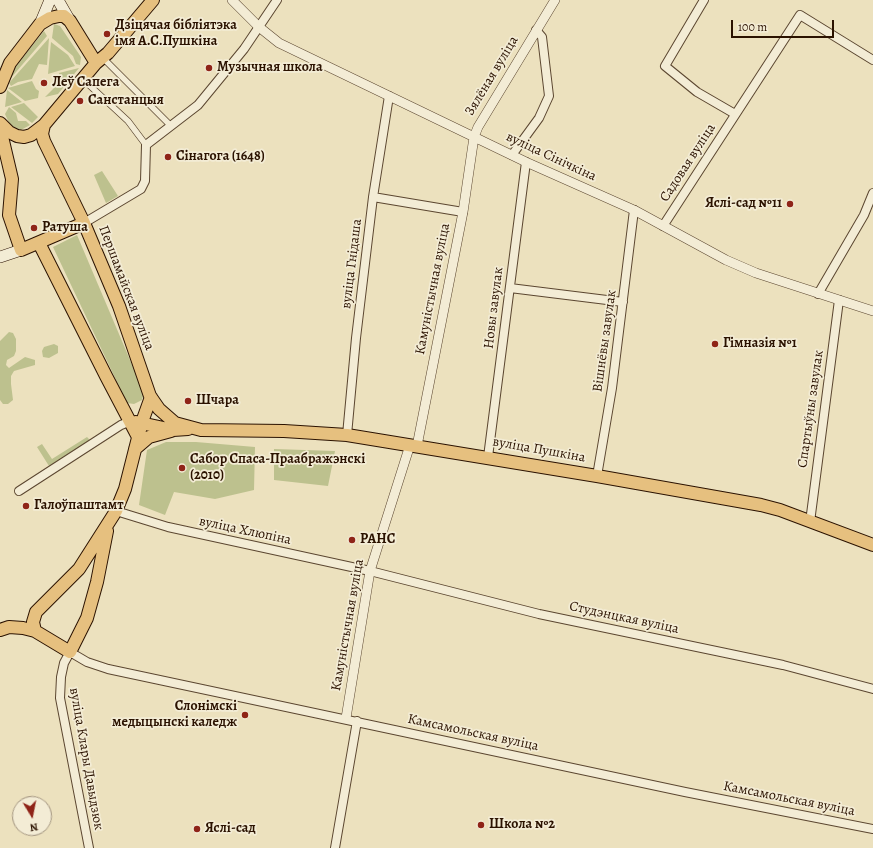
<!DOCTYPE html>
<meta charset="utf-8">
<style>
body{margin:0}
#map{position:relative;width:873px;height:848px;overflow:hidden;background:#ece1be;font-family:Alegreya,serif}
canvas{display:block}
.north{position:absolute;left:12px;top:796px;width:40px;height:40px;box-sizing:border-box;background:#f3ecd5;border:1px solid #a39580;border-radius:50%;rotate:170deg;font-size:11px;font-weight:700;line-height:16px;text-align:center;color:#2b1200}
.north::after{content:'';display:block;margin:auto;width:14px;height:18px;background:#8f2418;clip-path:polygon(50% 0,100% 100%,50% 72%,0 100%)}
.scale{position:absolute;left:731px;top:20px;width:103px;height:18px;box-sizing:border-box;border:2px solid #2b1200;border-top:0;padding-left:5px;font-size:12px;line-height:14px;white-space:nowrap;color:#2b1200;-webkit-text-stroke:3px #f3ecd5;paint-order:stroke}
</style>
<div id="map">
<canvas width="873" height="848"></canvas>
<div class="north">N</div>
<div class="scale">100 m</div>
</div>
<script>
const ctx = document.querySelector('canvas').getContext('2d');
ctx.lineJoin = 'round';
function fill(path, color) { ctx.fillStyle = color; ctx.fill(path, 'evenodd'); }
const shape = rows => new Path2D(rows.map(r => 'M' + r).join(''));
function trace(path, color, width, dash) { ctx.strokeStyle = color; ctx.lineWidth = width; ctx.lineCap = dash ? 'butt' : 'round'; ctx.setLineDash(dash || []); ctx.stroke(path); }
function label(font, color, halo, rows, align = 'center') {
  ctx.font = font + ' Alegreya,serif'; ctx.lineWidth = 3.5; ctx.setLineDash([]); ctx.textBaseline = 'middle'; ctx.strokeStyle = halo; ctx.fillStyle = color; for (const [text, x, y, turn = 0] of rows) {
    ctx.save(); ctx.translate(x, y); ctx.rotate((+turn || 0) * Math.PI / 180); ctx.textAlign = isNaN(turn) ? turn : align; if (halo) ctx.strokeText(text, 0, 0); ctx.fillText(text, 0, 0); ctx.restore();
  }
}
const green = shape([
 [54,24,60,26,81,57,80,65,76,64,73,56,52,38],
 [44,31,47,36,10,79,16,66],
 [49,38,47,65,39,64,32,79,18,82,11,86,9,83],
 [51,42,68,55,75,66,48,74],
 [79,68,58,94,45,97,57,85,60,77,59,73],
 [32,81,36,89,39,91,38,98,25,101,8,88],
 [7,90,22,102,5,107],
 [24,103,38,117,32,123,11,107],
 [9,107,16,113,18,121,26,121,30,125,21,130,17,129,10,125,5,114],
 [102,171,118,196,106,203,94,175],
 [77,235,144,393,142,400,134,404,127,403,53,247],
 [9,332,13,333,16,339,16,351,14,356,7,360,6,365,9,368,25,357,35,360,35,365,14,371,11,376,11,384,13,400,8,404,3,404,0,400,0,341],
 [54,344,58,346,58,353,49,358,43,357,42,351,44,347],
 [87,437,90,440,49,466,37,447,42,444,52,459],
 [166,442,196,442,255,447,254,490,215,499,174,492,165,515,139,505,147,450],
 [274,449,335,451,328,486,274,480]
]);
const pedestrian = shape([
 [103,58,171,126],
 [88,84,128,121,146,145]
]);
const minor = shape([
 [704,0,665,66,697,92,735,114],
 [512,155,539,118,549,96,542,37,536,30],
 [373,197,463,212],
 [84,223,141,189,145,181,146,145,198,105,244,49,277,0],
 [663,226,800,15,873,60],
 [510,288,623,302],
 [818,294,864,215,873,193],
 [347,435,356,338,373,197,389,96],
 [488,457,526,162],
 [597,476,612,388,634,210],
 [19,491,121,425,131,421],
 [116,511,168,527,370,571,539,614,783,665,873,689],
 [810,522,839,300],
 [89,848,60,698,61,677,64,663,70,652,87,662,108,669,685,792,873,829],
 [335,848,357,721]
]);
const tertiary = shape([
 [232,0,259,27,279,43,526,162,634,210,726,260,756,273,873,311],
 [417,446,463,212,474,137,478,127,555,0],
 [346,718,370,571,410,445]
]);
const secondary = shape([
 [58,0,70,21],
 [40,24,50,0],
 [0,257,21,250]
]);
const primary = shape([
 [0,87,10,63,40,24,50,18,59,16,64,16,70,21,96,63],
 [0,123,9,132,17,136,24,137,31,135,44,125,96,63,108,53,153,0],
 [44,125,42,134,44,141,84,223,119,306,150,396,159,409,175,423,201,430,284,431,347,435,597,476,761,505,780,510,873,545],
 [0,128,12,179,9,215,21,250,84,223],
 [39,243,106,376,138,437],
 [136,422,173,430,188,429],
 [135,449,149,437,171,431],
 [0,630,9,627,23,628,35,631,70,652,87,618,97,582,107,531],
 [35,631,33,622,36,612,79,569,116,511,125,489,142,422,151,397]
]);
const markers = [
 [107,34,4,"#8f2418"],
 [209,68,4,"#8f2418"],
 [44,83,4,"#8f2418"],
 [80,101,4,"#8f2418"],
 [168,157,4,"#8f2418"],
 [790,204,4,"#8f2418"],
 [34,228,4,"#8f2418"],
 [715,344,4,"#8f2418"],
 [188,401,4,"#8f2418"],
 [182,468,4,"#8f2418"],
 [26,506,4,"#8f2418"],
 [352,540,4,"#8f2418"],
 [245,715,4,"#8f2418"],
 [481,825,4,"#8f2418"],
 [197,829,4,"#8f2418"]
];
const poiNames = [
 ["Дзіцячая бібліятэка",115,26],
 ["імя А.С.Пушкіна",115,42],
 ["Музычная школа",217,68],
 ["Леў Сапега",52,83],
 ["Санстанцыя",88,101],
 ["Сінагога (1648)",176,157],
 ["Яслі-сад №11",782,204,"right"],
 ["Ратуша",42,228],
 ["Гімназія №1",723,344],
 ["Шчара",196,401],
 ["Сабор Спаса-Праабражэнскі",190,460],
 ["(2010)",190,476],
 ["Галоўпаштамт",34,506],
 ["РАНС",360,540],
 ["Слонімскі",237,707,"right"],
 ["медыцынскі каледж",237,723,"right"],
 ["Школа №2",489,825],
 ["Яслі-сад",205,829]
];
const streetNames = [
 ["Зялёная вуліца",492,76,-59],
 ["вуліца Сінічкіна",551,157,25],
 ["Садовая вуліца",688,163,-57],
 ["вуліца Гнідаша",352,264,-83],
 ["Першамайская вуліца",126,288,69],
 ["Камуністычная вуліца",433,289,-79],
 ["Новы завулак",494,308,-83],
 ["Вішнёвы завулак",605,341,-82],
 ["Спартыўны завулак",811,409,-82],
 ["вуліца Пушкіна",539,450,10],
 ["вуліца Хлюпіна",245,531,12],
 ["Студэнцкая вуліца",624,618,12],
 ["Камуністычная вуліца",348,625,-80],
 ["Камсамольская вуліца",473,733,12],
 ["вуліца Клары Давыдзюк",86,759,80],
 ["Камсамольская вуліца",789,799,11]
];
fill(green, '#bdc18e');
trace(pedestrian, '#5b4630', 7);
trace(minor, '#5b4630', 10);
trace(tertiary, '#5b4630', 10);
trace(secondary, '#2b1200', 12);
trace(primary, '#2b1200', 14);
trace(pedestrian, '#f3ecd5', 5.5);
trace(minor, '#f3ecd5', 8);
trace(tertiary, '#f3ecd5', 9);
trace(secondary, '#f3ecd5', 11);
trace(primary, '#e6c07f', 12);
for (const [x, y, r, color] of markers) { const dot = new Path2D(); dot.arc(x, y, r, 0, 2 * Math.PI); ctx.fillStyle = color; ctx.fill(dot); trace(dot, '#f3ecd5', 1.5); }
label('bold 14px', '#2b1200', '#f3ecd5', poiNames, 'left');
label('14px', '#2b1200', '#f3ecd5', streetNames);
</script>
